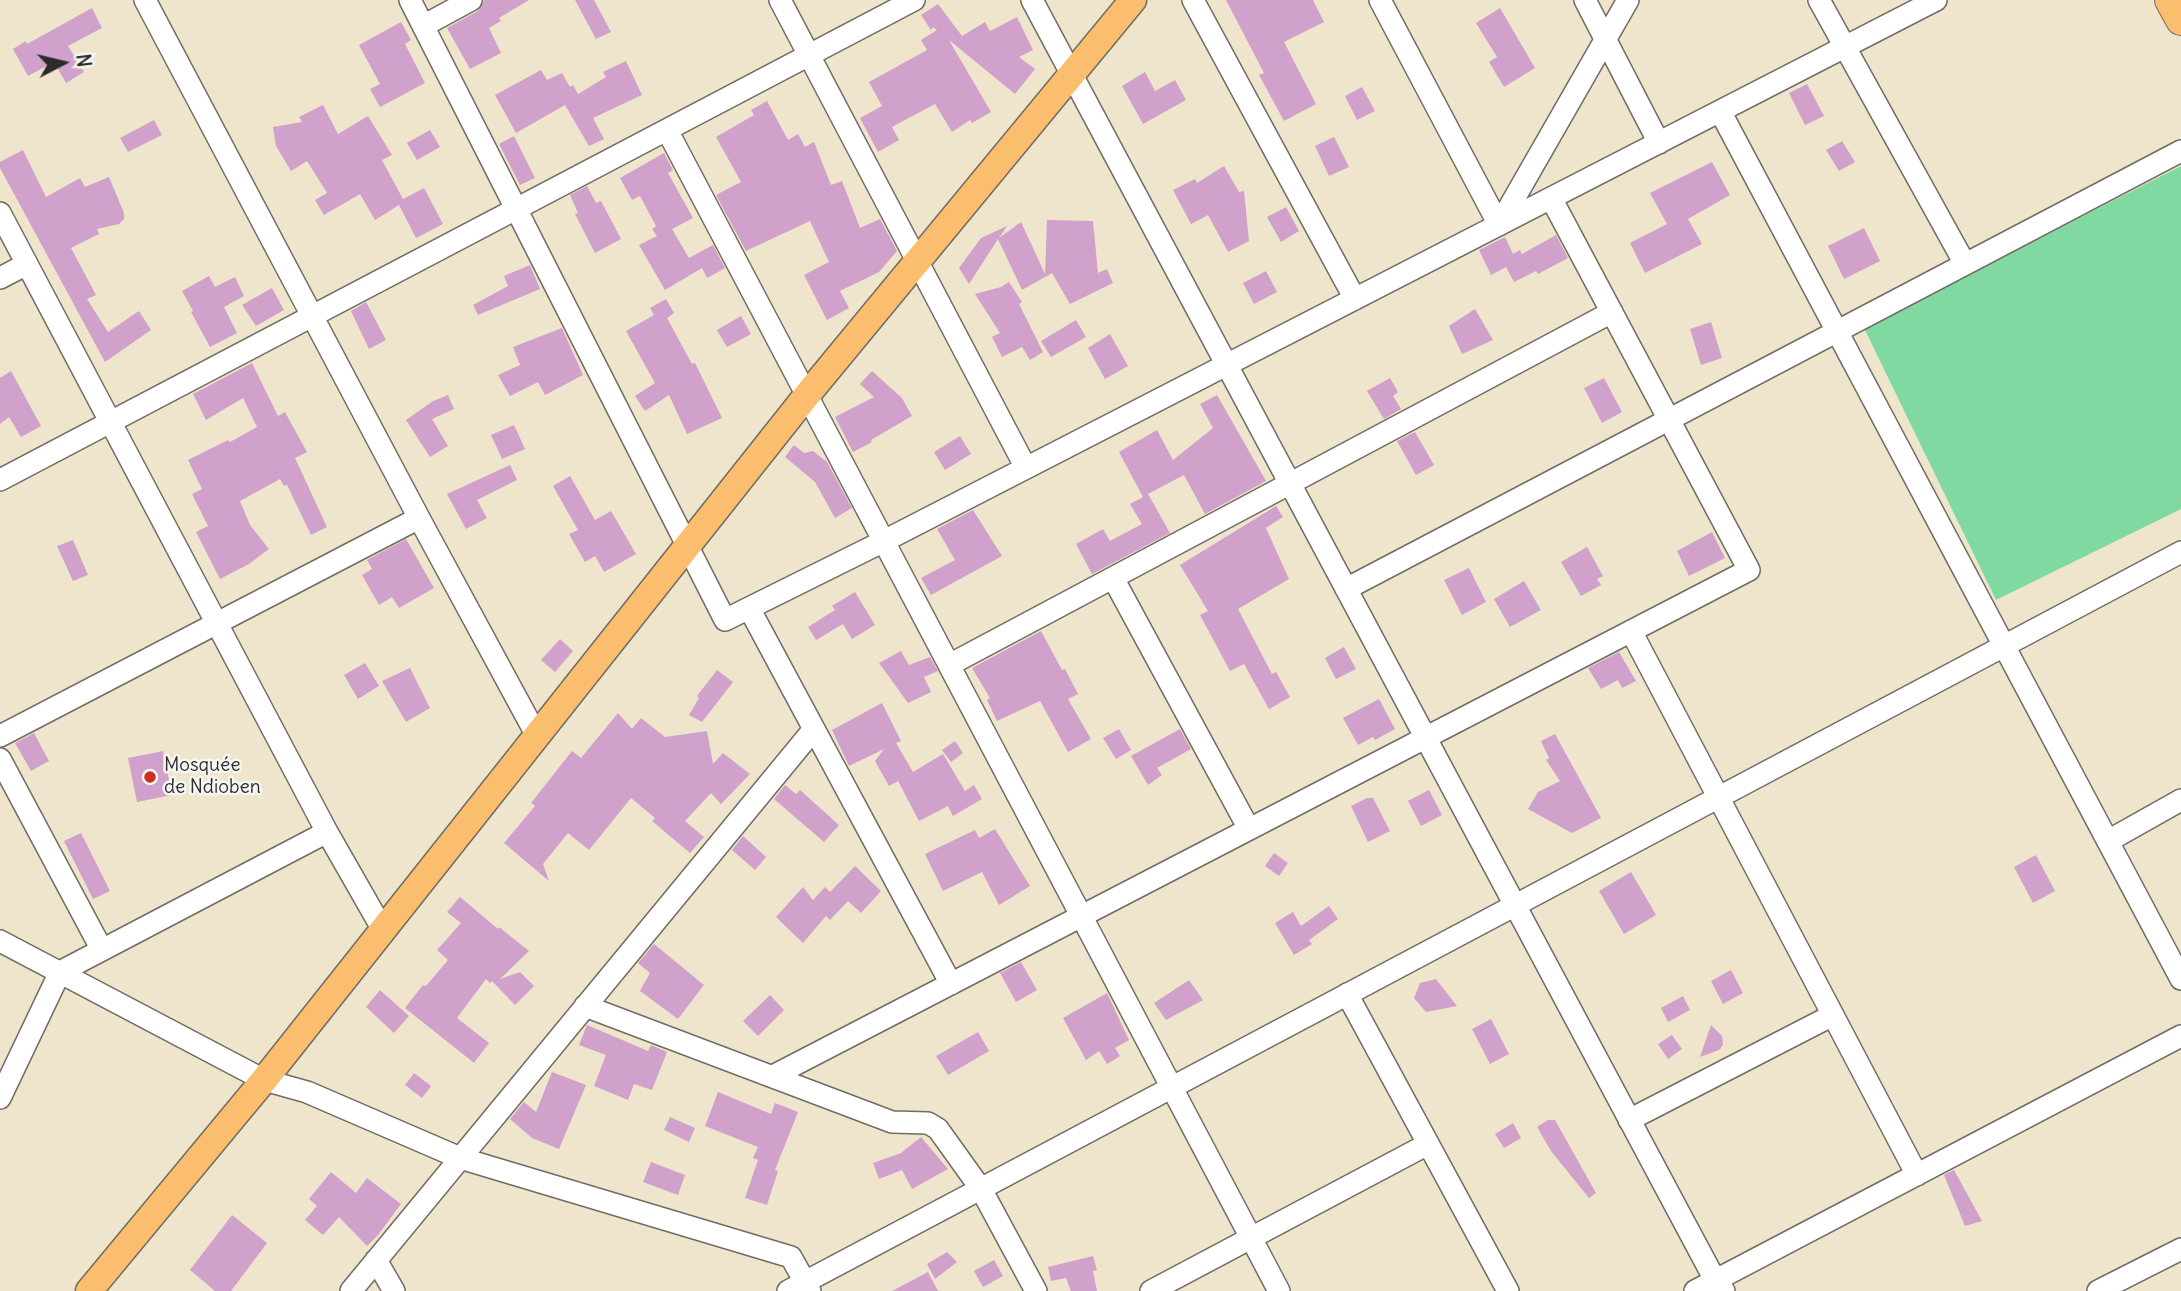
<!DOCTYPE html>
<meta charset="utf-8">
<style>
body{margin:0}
#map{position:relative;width:2181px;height:1291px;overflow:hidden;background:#efe5cc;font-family:Delius,sans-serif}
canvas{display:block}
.north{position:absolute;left:28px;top:28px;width:70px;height:70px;-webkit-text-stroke:5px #f6f6f2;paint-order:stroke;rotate:83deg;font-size:19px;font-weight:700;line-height:28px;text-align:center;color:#2b2b2b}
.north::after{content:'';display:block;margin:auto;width:24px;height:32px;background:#2b2b2b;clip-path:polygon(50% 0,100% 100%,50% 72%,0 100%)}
</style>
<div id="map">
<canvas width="2181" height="1291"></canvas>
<div class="north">N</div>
</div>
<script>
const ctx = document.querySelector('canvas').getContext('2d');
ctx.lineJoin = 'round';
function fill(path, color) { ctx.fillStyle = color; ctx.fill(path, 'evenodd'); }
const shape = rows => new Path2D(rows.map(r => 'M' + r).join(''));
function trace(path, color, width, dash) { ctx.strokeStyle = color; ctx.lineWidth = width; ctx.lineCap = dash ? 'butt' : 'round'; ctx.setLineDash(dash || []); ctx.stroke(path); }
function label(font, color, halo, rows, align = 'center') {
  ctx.font = font + ' Delius,sans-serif'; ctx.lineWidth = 5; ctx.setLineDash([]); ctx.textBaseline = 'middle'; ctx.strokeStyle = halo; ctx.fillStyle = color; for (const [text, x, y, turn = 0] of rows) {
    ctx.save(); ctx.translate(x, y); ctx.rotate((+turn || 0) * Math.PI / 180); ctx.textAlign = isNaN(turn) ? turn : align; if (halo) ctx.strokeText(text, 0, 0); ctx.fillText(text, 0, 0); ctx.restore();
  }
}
const green = shape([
 [2181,166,2181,509,1996,600,1864,328]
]);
const building = shape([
 [484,0,529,0,499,18,501,21,489,28,501,53,470,69,447,28,478,11],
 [575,0,594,0,611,32,596,39],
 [1226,0,1313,0,1324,22,1284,42,1316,104,1284,121,1259,75,1264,73],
 [938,4,962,36,985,22,990,31,1017,17,1033,50,1019,57,1035,69,1015,94,949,40,991,112,972,123,970,120,952,132,935,104,892,127,899,140,878,152,860,118,882,106,869,82,927,50,921,40,937,30,933,27,931,30,921,15],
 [92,8,102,28,68,46,84,72,66,83,54,62,28,76,13,49,26,41,27,44],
 [1500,8,1535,68,1504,87,1489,62,1497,57,1476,23],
 [401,22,411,40,405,44,425,83,380,107,370,89,380,84,359,45],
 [626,61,642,95,593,118,604,139,589,146,565,105,516,133,495,95,541,70,547,80,562,73,570,87,573,85,578,94,606,77,603,72],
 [1145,72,1155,91,1175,80,1186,100,1143,124,1122,86],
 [1807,84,1824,116,1805,125,1789,93],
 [1362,87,1375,111,1357,120,1345,96],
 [767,101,788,140,798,134,805,147,814,142,831,185,842,181,860,228,880,219,897,251,879,272,840,291,849,308,827,320,804,275,829,262,810,221,746,251,716,195,741,182,716,137,754,115,751,110],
 [323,105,338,134,368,116,392,155,382,160,403,199,424,188,443,224,416,238,399,205,375,220,360,194,324,215,315,200,327,193,307,161,291,171,276,146,273,127,302,122,299,117],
 [154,120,162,135,128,152,120,138],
 [430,130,440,147,417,160,407,143],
 [514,136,535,178,520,185,499,144],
 [1334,137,1349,167,1329,176,1315,146],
 [1842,141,1855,162,1839,171,1826,150],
 [23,150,46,197,80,178,85,187,109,177,124,213,124,219,119,224,97,229,99,234,71,248,96,295,87,299,108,332,139,311,151,330,105,362,0,168,0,162],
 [664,153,673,170,668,173,693,218,672,229,689,258,713,245,725,268,707,278,702,268,665,290,639,245,657,236,652,229,656,226,640,196,632,200,620,178],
 [1712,162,1730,195,1688,219,1702,244,1645,273,1630,243,1667,224,1650,193],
 [1224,166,1239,192,1244,191,1249,241,1228,252,1208,215,1191,224,1173,190,1195,179,1197,183],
 [587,186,596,203,601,201,621,239,595,253,575,214,578,213,570,195],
 [1286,207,1299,231,1281,242,1267,217],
 [1047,220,1093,221,1098,273,1107,269,1113,283,1070,304,1052,273,1022,290,998,239,969,284,959,268,981,238,1007,226,999,238,1021,222,1045,274],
 [1864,228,1880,261,1844,279,1828,246],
 [1556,235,1568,258,1538,274,1536,271,1514,282,1506,267,1491,275,1479,250,1505,237,1513,254,1520,250,1522,254],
 [530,265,540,289,478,315,473,305,508,286,504,276],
 [1266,271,1277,292,1254,304,1243,283],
 [209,276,215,287,235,277,244,296,224,307,237,333,210,347,191,312,193,311,182,291],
 [1009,282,1022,302,1019,304,1043,352,1030,360,1022,347,1002,357,992,337,1000,333,975,294,1001,287],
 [272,288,284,310,256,326,242,305],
 [666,299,674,313,667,318,692,364,695,363,722,418,687,434,669,395,645,411,635,396,655,383,626,331,654,315,650,308],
 [366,302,386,340,369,349,351,311],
 [1475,309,1493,340,1462,354,1449,326],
 [741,316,751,334,727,347,717,330],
 [1076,320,1086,337,1051,357,1041,341],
 [1711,322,1722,358,1701,365,1690,329],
 [562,328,583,375,545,395,538,382,510,396,498,375,520,365,513,347],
 [1110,334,1128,366,1105,379,1088,348],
 [252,363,278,416,285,412,307,452,295,458,327,527,311,535,287,485,284,486,280,479,240,501,250,525,269,549,249,564,220,579,196,532,208,526,192,494,202,489,188,460,228,440,230,442,257,427,243,398,206,420,193,394],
 [11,371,41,426,21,437,9,417,0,424,0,378],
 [872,371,902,398,912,416,871,440,872,442,853,452,835,417,874,397,860,384],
 [1390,378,1398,392,1393,396,1401,409,1384,419,1367,391],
 [1604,378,1622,412,1602,423,1584,388],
 [448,395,454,409,432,419,448,446,430,457,406,420,433,401],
 [1217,395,1266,481,1205,514,1184,475,1148,494,1170,533,1092,574,1076,544,1103,529,1110,541,1142,524,1130,504,1143,497,1119,452,1157,430,1173,460,1213,428,1200,404],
 [514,425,525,449,502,459,491,435],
 [1415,432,1434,465,1416,475,1397,441],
 [960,436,971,454,945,470,934,452],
 [794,445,804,453,813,451,827,462,852,508,835,518,815,482,785,457],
 [510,465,517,480,477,500,487,518,466,529,447,494],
 [570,476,595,520,611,511,636,554,604,572,595,556,585,562,569,534,578,530,553,486],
 [1276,506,1283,517,1266,528,1289,579,1238,609,1272,674,1276,672,1290,697,1269,709,1244,664,1230,671,1200,615,1208,611,1180,565],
 [973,510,1002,556,931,595,921,578,955,560,937,529],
 [1712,532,1725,558,1689,576,1677,551],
 [406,539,434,588,399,608,392,597,379,605,362,575,372,569,367,560],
 [73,540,88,575,73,581,57,546],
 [1587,547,1603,576,1597,579,1601,585,1581,596,1561,562],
 [1469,568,1486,602,1462,615,1444,580],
 [1524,581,1541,610,1510,627,1494,599],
 [855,592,875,625,852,639,843,624,816,640,808,627,835,610,832,606],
 [1041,631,1062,670,1065,669,1078,694,1068,699,1091,739,1068,752,1040,701,997,721,987,700,990,698,972,668],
 [560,639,573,651,555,672,541,660],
 [1344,647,1356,669,1336,679,1325,658],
 [901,651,909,665,930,657,938,671,924,677,931,692,908,703,879,663],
 [1619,652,1636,681,1622,688,1618,680,1601,689,1588,668],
 [365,663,379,686,358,699,344,675],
 [410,668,430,708,406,722,382,681],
 [717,670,733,682,702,722,689,715,699,698,697,696],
 [1379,699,1395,729,1375,740,1373,737,1358,745,1343,718],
 [882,703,901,741,896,743,913,772,943,754,965,791,974,785,982,799,953,816,948,806,919,821,898,781,889,786,875,761,884,749,849,766,832,730],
 [618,713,632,729,641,718,665,737,707,731,713,764,723,753,750,774,721,804,711,793,685,821,704,837,690,853,652,821,655,818,631,798,589,850,568,833,543,864,549,881,504,843,535,806,531,803,572,751,581,758],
 [1119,729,1131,750,1116,759,1103,738],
 [1180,729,1191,749,1157,768,1162,775,1148,785,1131,756],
 [34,733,49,761,31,771,15,743],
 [1555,734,1601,818,1572,833,1528,809,1538,792,1560,781,1546,760,1549,758,1541,741],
 [955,741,963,753,951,762,942,750],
 [163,751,172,795,137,802,128,758],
 [785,785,796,794,800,790,839,825,824,842,774,799],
 [1429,790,1442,815,1421,826,1408,801],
 [1367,798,1373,798,1390,831,1368,842,1351,806],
 [995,829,1030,886,999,905,982,872,943,891,925,854,975,830,979,838],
 [81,833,110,891,93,899,64,841],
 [743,836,766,857,755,870,732,850],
 [1274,853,1288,863,1279,876,1265,866],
 [2036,855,2055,891,2033,903,2014,867],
 [855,866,881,891,861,913,848,901,830,920,826,916,803,943,776,917,803,887,813,900,825,887,830,892],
 [1631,872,1656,915,1624,934,1599,891],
 [460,897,498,929,499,927,529,951,500,979,520,972,534,986,515,1005,492,981,490,983,486,979,457,1018,489,1043,474,1063,405,1008,423,985,426,986,448,960,437,950,461,923,447,912],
 [1329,906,1338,919,1309,940,1312,944,1294,955,1275,923,1293,912,1301,926],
 [654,944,704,985,678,1019,640,991,650,973,638,963],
 [1021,962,1037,990,1016,1002,1000,973],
 [1731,970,1743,993,1723,1004,1711,981],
 [1436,979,1457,1006,1426,1012,1414,998,1420,983],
 [1189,980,1203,1000,1166,1020,1154,1003],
 [380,990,409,1016,394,1033,366,1007],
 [1107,993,1129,1040,1115,1048,1120,1056,1107,1064,1099,1051,1086,1060,1063,1018],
 [770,995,784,1010,758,1036,743,1021],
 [1683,996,1690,1010,1668,1022,1661,1008],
 [1491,1019,1509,1054,1490,1064,1472,1029],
 [587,1025,648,1051,651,1045,667,1052,652,1090,634,1084,628,1100,594,1086,606,1055,579,1045],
 [1711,1025,1722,1036,1723,1045,1719,1050,1700,1057],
 [978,1032,989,1051,948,1075,936,1056],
 [1672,1035,1682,1049,1668,1059,1658,1044],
 [552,1072,586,1085,559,1149,532,1138,510,1119,524,1102,536,1112],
 [414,1073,431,1086,422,1098,405,1085],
 [718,1092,771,1114,775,1103,798,1112,775,1170,778,1171,767,1205,745,1198,758,1160,753,1158,758,1147,705,1126],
 [670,1117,695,1128,689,1142,664,1130],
 [1548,1120,1555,1120,1596,1193,1589,1198,1551,1151,1537,1127],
 [1513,1123,1521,1138,1504,1148,1495,1134],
 [921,1137,948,1169,912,1189,902,1170,879,1179,873,1163,901,1153],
 [651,1162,685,1175,678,1195,643,1182],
 [1954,1170,1982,1221,1965,1226,1944,1175],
 [331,1172,356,1193,367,1178,401,1204,378,1235,367,1246,339,1217,323,1235,305,1220,317,1206,309,1199],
 [232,1215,267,1243,231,1291,215,1291,190,1270],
 [947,1252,957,1262,935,1279,927,1264],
 [1093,1256,1097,1270,1093,1271,1097,1291,1071,1291,1066,1278,1051,1281,1048,1267],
 [994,1260,1003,1276,983,1287,974,1271],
 [928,1272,938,1291,892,1291]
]);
const minor = shape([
 [145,0,419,518,537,736],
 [410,0,725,620,884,541,1936,0],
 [780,0,1026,468],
 [1032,0,1715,1280,1724,1291],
 [1193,0,1355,299],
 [1380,0,1499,225],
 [1585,0,1659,143],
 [1819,0,1965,264],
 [423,26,471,0],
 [1720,111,2181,979],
 [667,130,1279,1291],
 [0,213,327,832,383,930],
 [1499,225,1628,0],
 [0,278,27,264],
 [0,480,914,0],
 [1113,578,1249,829],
 [1346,589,2181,151],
 [749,608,951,984],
 [1631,631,1917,1175],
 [949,665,1612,312],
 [0,736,419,518],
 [0,759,102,950],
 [2108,841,2181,800],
 [0,941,264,1080,307,1092,460,1158,791,1257,810,1291],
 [1347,994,1508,1291],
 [585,1006,892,1122,928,1123,938,1129,981,1189,1036,1291],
 [773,1076,1749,570,1551,198],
 [0,1098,60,972,327,832],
 [1629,1120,1833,1015],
 [376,1260,394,1291],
 [351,1291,814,729],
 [788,1291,2181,552],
 [1151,1291,1428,1144],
 [1695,1291,2181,1036],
 [2098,1291,2181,1249]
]);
const major = shape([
 [89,1291,264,1080,807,395,1133,0]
]);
const highway = shape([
 [2170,0,2181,20]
]);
const markers = [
 [150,777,7,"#c8321e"]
];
const poiNames = [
 ["Mosquée",164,766],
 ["de Ndioben",164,788]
];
fill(green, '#7fd9a0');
fill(building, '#d0a1ca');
trace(minor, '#706c63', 24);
trace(major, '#706c63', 29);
trace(highway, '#706c63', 32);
trace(minor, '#fff', 21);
trace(major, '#fbbd6e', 26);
trace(highway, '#fbbd6e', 30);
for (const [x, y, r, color] of markers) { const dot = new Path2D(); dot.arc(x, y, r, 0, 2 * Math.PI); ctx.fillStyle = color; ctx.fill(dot); trace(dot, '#f6f6f2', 2.5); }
label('19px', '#2b2b2b', '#f6f6f2', poiNames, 'left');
</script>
